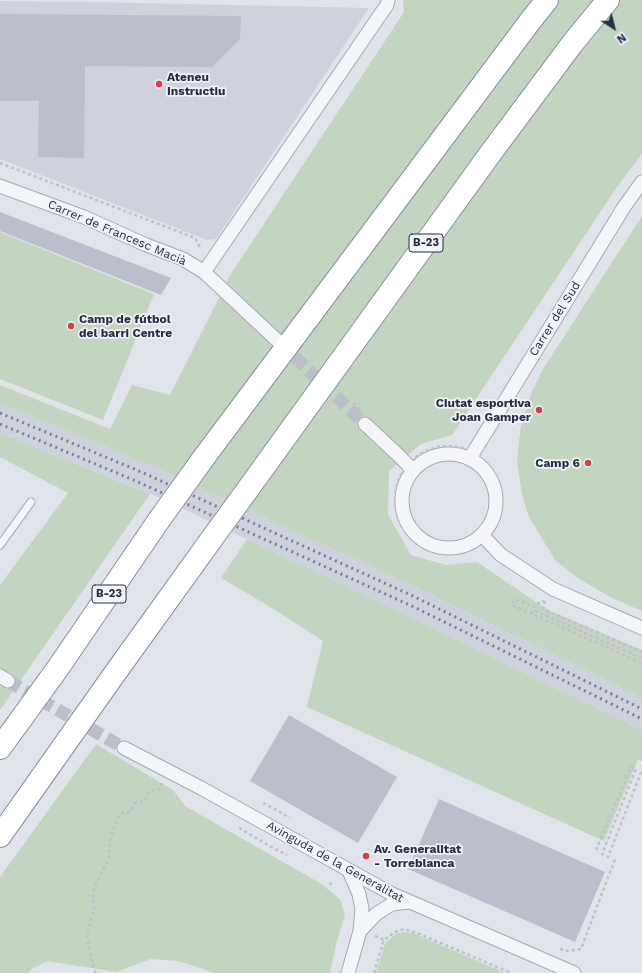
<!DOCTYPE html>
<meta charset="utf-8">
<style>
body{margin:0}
#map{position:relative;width:642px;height:973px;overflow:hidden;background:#e1e3eb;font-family:"Work Sans",sans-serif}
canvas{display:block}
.north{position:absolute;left:594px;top:8px;width:40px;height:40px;-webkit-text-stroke:3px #f1f3f8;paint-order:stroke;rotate:144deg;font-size:11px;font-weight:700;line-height:16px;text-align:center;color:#282e43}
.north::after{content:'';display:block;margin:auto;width:14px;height:18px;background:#282e43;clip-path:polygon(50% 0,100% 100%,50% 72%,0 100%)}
</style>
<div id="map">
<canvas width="642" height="973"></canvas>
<div class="north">N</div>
</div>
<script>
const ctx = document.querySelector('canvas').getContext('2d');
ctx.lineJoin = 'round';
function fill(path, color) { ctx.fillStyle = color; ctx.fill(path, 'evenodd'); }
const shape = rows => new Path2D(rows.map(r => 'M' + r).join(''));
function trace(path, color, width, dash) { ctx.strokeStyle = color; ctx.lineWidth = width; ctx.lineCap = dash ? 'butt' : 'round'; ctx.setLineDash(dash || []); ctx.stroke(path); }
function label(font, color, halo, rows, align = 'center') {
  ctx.font = font + ' "Work Sans",sans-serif'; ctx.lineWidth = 3.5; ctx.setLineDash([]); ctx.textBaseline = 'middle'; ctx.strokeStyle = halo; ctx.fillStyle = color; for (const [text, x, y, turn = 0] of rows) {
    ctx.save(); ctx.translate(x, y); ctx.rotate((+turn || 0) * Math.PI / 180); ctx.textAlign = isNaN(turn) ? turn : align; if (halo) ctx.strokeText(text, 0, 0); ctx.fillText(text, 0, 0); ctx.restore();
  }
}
const built = shape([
 [0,1,95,2,369,8,216,239,207,240,0,159],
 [0,403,150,465,418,588,642,698,642,730,342,584,158,497,0,433]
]);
const green = shape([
 [403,0,642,0,642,154,617,187,452,435,421,444,389,471,388,515,411,555,446,565,477,562,548,610,642,650,642,698,418,588,150,465,0,403,0,385,110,429,132,385,170,395,232,272,404,12],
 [642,216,642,611,612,598,576,577,555,560,529,517,522,495,517,459,521,425,531,394,543,369],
 [0,232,154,294,103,420,0,379],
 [0,433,150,494,0,710,0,585,68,493,0,457],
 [247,539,342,584,642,730,642,761,638,760,604,841,307,707,323,641,277,611,221,578],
 [96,744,173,790,185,806,320,883,340,899,345,915,336,944,330,973,215,973,178,961,151,959,116,972,47,961,30,970,29,973,0,973,0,877],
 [402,932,413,933,505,973,376,973,384,946,387,941,396,934]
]);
const building = shape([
 [0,14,241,16,240,39,212,67,85,66,84,158,38,157,39,101,0,101],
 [0,212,171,278,161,295,0,231],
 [289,715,397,777,358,843,250,781],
 [439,799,605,872,575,942,408,869]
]);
const streetTunnel = shape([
 [281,344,365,424],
 [8,681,124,748]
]);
const path = shape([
 [0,163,195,238,201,249],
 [353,403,360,410],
 '395 499a53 53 0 1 1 106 0a53 53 0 1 1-106 0Z',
 [545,601,543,609,642,652],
 [532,614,512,605,515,599,534,607,535,605,544,601],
 [642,658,533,610,532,614,642,663],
 [263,803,275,809,290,818],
 [239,828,273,848,287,855],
 [596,850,631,767,636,769,602,854,608,857,642,770],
 [330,885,332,881],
 [375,936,384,940],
 [560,949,567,951,581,949,615,859],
 [96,973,94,970,87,937,89,926,94,909,93,898,94,890,97,881,108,860,110,841,113,829,121,813,130,812,135,803,144,801,149,791,158,790,162,783],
 [374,973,382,946,384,940,395,932,404,929,417,933,511,973]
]);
const lane = shape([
 [0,545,31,502]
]);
const street = shape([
 [0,186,84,217,144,244,183,259,204,272,280,343],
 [204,272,380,15,387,5,388,0],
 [365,424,396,453,409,466,412,471],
 '402 501a47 47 0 1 1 94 0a47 47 0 1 1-94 0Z',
 [470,458,624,207,642,182],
 [482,535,501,555,553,589,642,628],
 [0,676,8,681],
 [124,748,201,788,392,894,574,973],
 [360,931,376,914,392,904,409,902],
 [348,973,360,931,362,909,359,894,349,871]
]);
const highway = shape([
 [205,456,392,206,531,20,547,0],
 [248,489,490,154,572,44,608,0],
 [0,748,58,668,159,520],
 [0,836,113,676,208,544]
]);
const rail = shape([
 [0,413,139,471,415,597,642,709],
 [0,424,136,481,414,607,642,719]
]);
const highwayBridge = shape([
 [159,520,205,456],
 [208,544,248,489]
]);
const markers = [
 [159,84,4,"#d73e3e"],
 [71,326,4,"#d73e3e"],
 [539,410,4,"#d73e3e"],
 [588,463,4,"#d73e3e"],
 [366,856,4,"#d73e3e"]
];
const shields = [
 [426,243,34],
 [109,594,34]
];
const shieldNames = [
 ["B-23",426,243],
 ["B-23",109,594]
];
const poiNames = [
 ["Ateneu",167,77],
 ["Instructiu",167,91],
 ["Camp de fútbol",79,319],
 ["del barri Centre",79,333],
 ["Ciutat esportiva",531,403,"right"],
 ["Joan Gamper",531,417,"right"],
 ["Camp 6",580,463,"right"],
 ["Av. Generalitat",374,849],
 ["- Torreblanca",374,863]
];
const streetNames = [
 ["Carrer de Francesc Macià",117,233,23],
 ["Carrer del Sud",555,319,-58],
 ["Avinguda de la Generalitat",335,862,29]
];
fill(built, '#cfd2dd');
fill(green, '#c3d5c1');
fill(building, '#bbbecb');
trace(streetTunnel, '#bcbfc9', 13, [13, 6]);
trace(lane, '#a6a9b5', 9);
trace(street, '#a6a9b5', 15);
trace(highway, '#878ea2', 24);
trace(path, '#bfc1c9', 2.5, [3, 3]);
trace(lane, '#f4f5f8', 7);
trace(street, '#f4f5f8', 13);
trace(highway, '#fff', 22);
trace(rail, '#798095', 3, [2, 4]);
trace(highwayBridge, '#878ea2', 24, []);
trace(highwayBridge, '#fff', 22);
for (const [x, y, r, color] of markers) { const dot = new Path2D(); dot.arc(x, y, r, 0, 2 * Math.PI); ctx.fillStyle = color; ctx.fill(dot); trace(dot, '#f1f3f8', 1.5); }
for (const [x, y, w] of shields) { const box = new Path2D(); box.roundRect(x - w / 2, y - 9, w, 18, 3); ctx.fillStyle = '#f1f3f8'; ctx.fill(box); trace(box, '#282e43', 1); }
label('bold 11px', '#282e43', null, shieldNames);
label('bold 12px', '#282e43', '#f1f3f8', poiNames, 'left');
label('12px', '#282e43', '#f1f3f8', streetNames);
</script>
